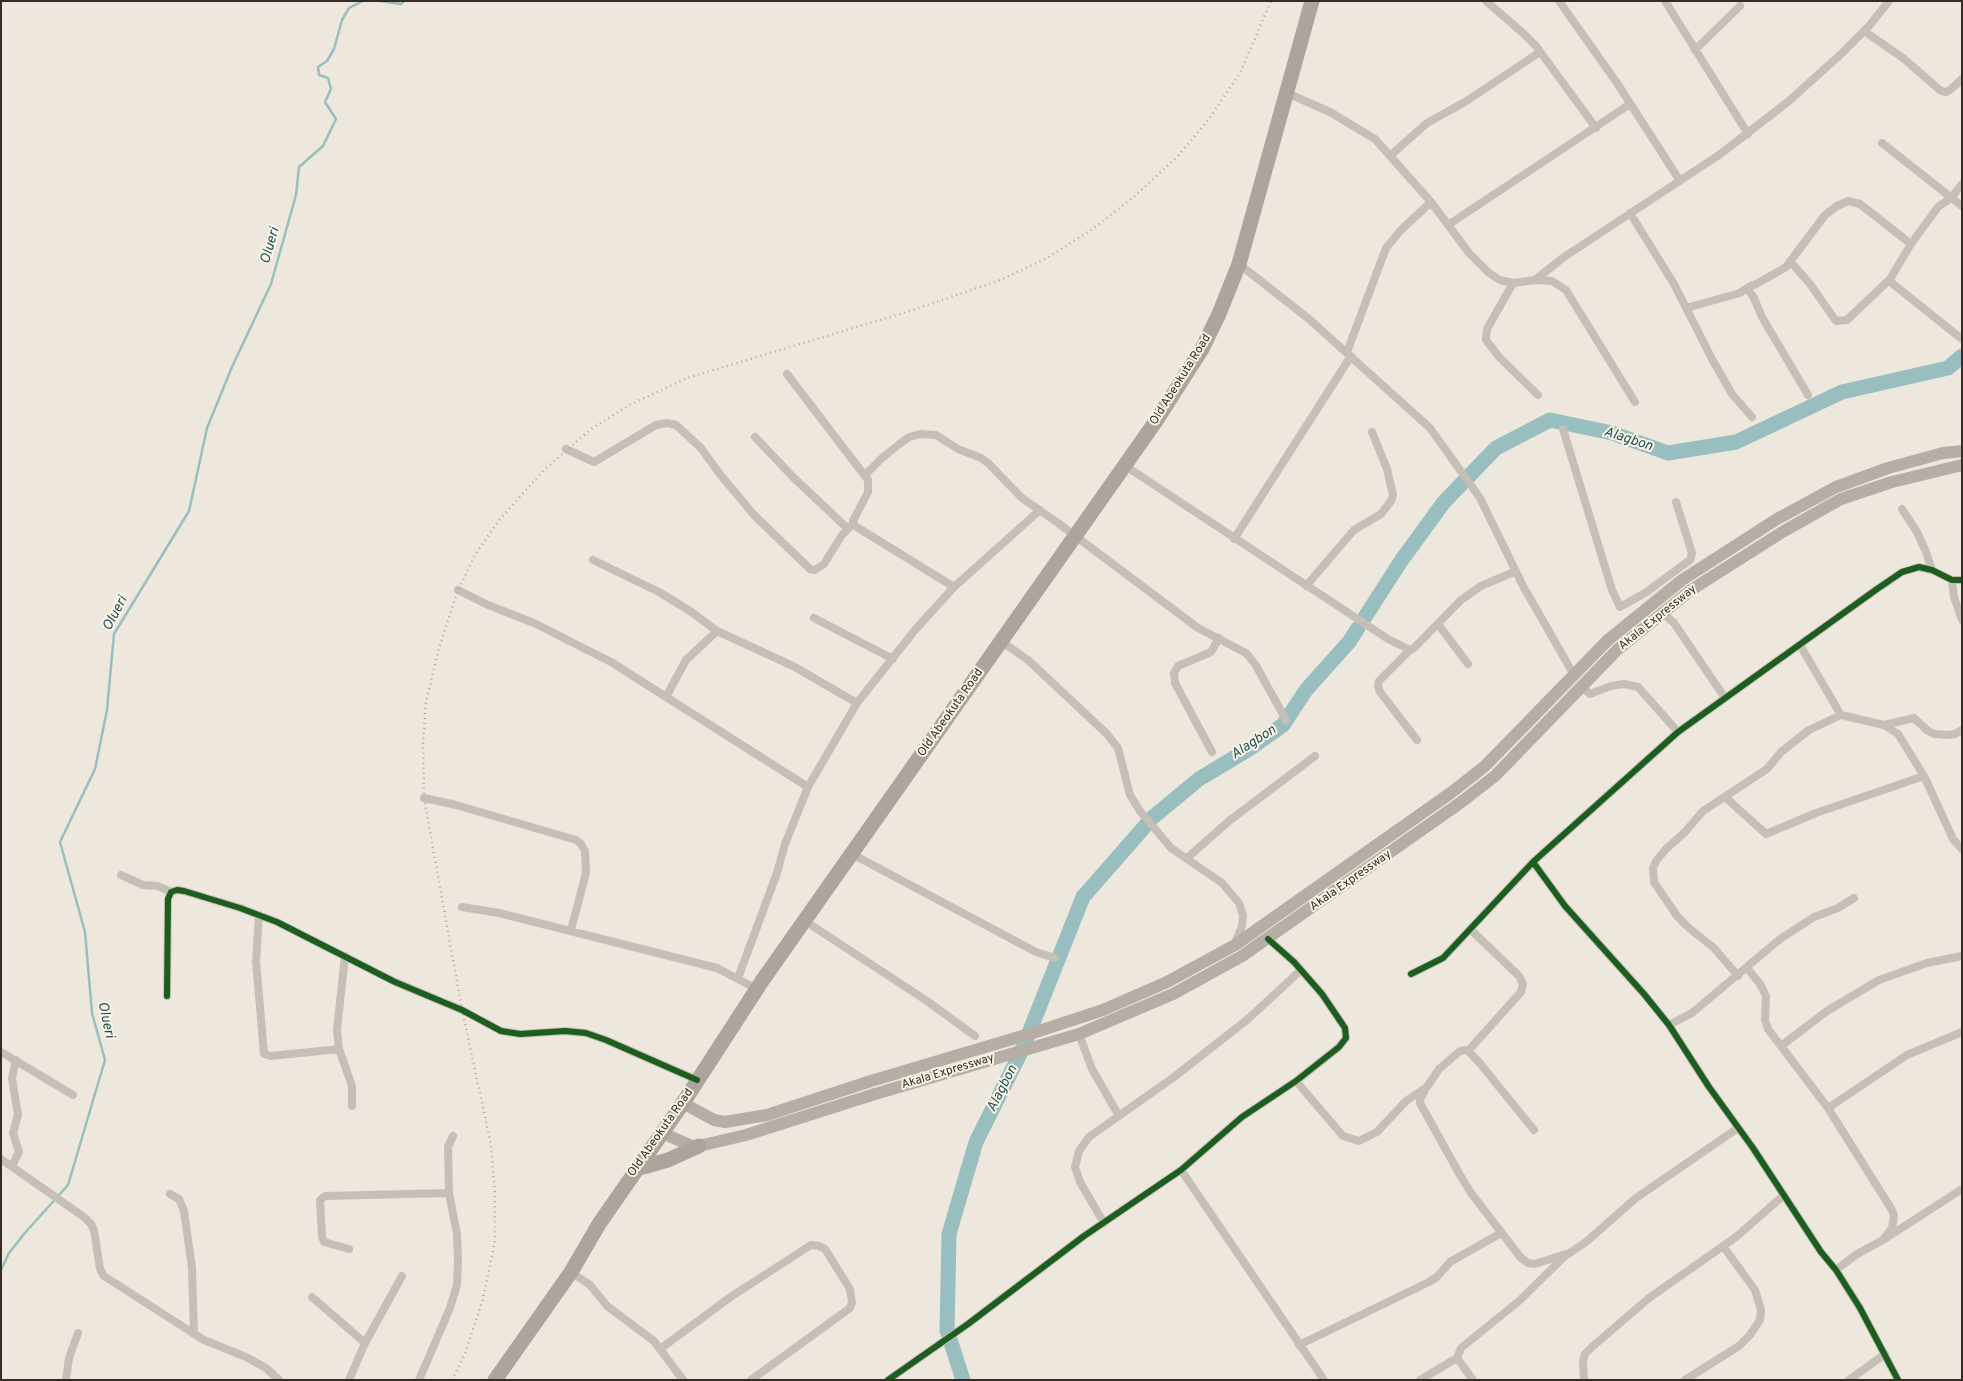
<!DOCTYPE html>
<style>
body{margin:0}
#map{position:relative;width:1963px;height:1381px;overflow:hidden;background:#eee7dd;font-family:Overpass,sans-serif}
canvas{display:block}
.frame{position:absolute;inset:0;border:2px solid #372c25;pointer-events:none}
</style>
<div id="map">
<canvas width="1963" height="1381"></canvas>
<div class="frame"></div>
</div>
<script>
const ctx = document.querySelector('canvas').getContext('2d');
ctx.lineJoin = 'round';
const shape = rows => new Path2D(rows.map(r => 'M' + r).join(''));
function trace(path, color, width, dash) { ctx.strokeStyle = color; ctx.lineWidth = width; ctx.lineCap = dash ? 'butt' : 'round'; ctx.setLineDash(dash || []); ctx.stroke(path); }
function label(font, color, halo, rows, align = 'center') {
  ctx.font = font + ' Overpass,sans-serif'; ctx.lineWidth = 4; ctx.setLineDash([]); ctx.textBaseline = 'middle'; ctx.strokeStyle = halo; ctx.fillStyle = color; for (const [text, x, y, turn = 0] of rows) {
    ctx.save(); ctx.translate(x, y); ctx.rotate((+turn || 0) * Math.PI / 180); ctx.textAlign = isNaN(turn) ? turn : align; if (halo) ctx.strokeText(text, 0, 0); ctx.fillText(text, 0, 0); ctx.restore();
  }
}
const stream = shape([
 [380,1,401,4,404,1],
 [1,1270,9,1253,24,1234,68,1185,105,1060,92,1013,85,932,60,842,95,769,107,710,114,634,189,511,207,428,232,367,271,284,296,195,299,167,323,146,336,119,325,102,331,89,328,78,319,75,318,67,327,61,334,49,342,20,349,8,363,1]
]);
const river = shape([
 [1365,617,1401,561,1444,502,1496,448,1550,420,1612,433,1668,453,1736,442,1842,392,1948,368,1962,356],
 [1152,818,1199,779,1249,749,1283,725,1306,690,1349,642,1358,628],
 [963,1380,947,1330,949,1234,976,1142,1023,1048,1083,897,1146,825]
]);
const street = shape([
 [1486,1,1524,34,1536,46,1596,128],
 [1559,1,1617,83,1680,181],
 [1665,1,1748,134],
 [1864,31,1903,58,1941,91,1946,92,1950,90,1962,79],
 [1695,50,1740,6],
 [1287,93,1330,112,1375,139,1431,202,1469,253,1489,273,1500,280,1513,283,1535,280,1552,281,1566,290,1635,402],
 [1882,143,1962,206],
 [1391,155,1427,123,1465,102,1540,52],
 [1630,213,1674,284,1712,359,1732,394,1752,417],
 [1448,225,1630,104],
 [1790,261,1810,284,1836,321,1847,320,1890,279,1911,244,1938,207,1951,198,1962,184],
 [1239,264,1309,319,1430,428,1480,498,1523,586,1574,675],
 [1890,279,1893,284,1962,339],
 [1535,280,1564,257,1719,155,1789,101,1841,54,1869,26,1889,1],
 [1513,283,1487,329,1486,340,1500,358,1538,395],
 [1747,288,1758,283,1786,267,1825,215,1837,206,1848,201,1860,204,1911,244],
 [1686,308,1740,293,1747,288,1754,298,1762,317,1808,395],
 [1347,352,1386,248,1401,230,1431,202],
 [787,374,868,480,868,492,853,521,855,526,954,587],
 [1563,429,1612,590,1620,607,1645,593,1690,560,1692,553,1676,502],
 [755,437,793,477,848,529],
 [566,449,594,462,656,425,667,423,676,425,701,448,719,473,754,515,810,569,815,570,824,564,842,535,853,524],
 [1124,465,1388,639,1410,650],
 [865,475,882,458,902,442,909,437,920,434,936,435,958,449,981,458,988,463,1022,498,1058,523,1198,628,1246,653,1255,664,1286,720],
 [1902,509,1917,532,1926,552,1932,570],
 [1234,539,1351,356],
 [593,560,659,592,690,611,717,631,793,666,857,703],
 [1952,580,1954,597,1962,620],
 [1306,586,1354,530,1381,514,1391,501,1393,495,1387,469,1372,432],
 [458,590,488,605,534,623,611,662,808,787],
 [1663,613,1674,623,1725,698],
 [814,618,893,659],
 [1438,624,1468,664],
 [1001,641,1028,660,1107,734,1118,748,1130,795,1140,811,1171,848,1222,883,1239,903,1243,915,1242,926,1235,943],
 [1800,645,1841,715],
 [1582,687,1590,694,1611,686,1624,684,1638,687,1678,732],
 [666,697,686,660,717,631],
 [1884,725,1914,718,1928,731,1934,734,1947,735,1955,734,1962,730],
 [1417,740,1380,692,1378,686,1379,681,1410,650,1414,648,1461,600,1481,586,1516,571],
 [1212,752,1175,683,1174,673,1178,666,1211,652,1219,638],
 [1725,797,1766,834,1816,813,1924,776],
 [424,798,456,805,576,840,581,844,585,851,586,873,571,930],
 [852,854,1036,952,1055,958],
 [1187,858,1229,821,1315,756],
 [1533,862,1565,906,1644,994,1669,1025,1709,1087,1753,1148,1821,1252,1836,1270,1860,1308,1898,1380],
 [121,875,143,885,158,886,171,892],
 [462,907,499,913,717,968,757,989],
 [259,915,256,961,264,1054,271,1056,339,1049],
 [805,921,927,1001,975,1036],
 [345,956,337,1030,339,1049,352,1086,352,1106],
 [1747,968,1760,984,1766,996,1765,1020,1768,1029,1828,1108,1892,1210,1894,1216,1892,1228,1883,1240],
 [1411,974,1443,958,1533,862,1678,732,1877,589,1902,572,1919,567,1932,570,1952,580,1962,580],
 [1738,976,1714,948,1689,928,1677,916,1654,882,1653,868,1656,861,1666,849,1685,832,1703,811,1767,769,1781,752,1809,730,1841,715,1884,725,1898,734,1924,776,1953,839,1962,849],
 [738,978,777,873,785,844,808,787,857,703,915,630,954,587,1040,510],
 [167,996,168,899,171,892,177,890,184,891,240,908,277,922,395,982,462,1010,501,1031,520,1034,565,1031,586,1033,606,1040,697,1080],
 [1669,1025,1692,1013,1780,939,1814,917,1838,908,1854,898],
 [1079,1034,1092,1069,1119,1116],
 [1781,1046,1827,1011,1879,980,1927,963,1962,956],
 [1468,1051,1521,992,1523,984,1519,976,1470,929],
 [1,1052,73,1095],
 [1296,1081,1343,1136,1359,1141,1377,1132,1406,1101,1427,1087,1439,1069,1460,1051,1465,1050,1468,1051,1478,1061,1534,1130],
 [1425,1090,1420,1100,1420,1103,1460,1175,1471,1193,1521,1258,1528,1263,1535,1264,1566,1254],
 [1828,1108,1907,1055,1962,1032],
 [1,1159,84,1217,91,1224,94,1230,100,1269,104,1276,185,1328,204,1340,246,1357,266,1368,279,1380],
 [12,1166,19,1152,13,1133,18,1115,12,1078,16,1060],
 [1181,1170,1324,1380],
 [449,1193,448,1147,453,1136],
 [170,1194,179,1199,184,1211,192,1268,194,1334],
 [1104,1223,1080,1182,1075,1167,1079,1151,1089,1137,1174,1077,1248,1019,1301,970],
 [349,1249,324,1242,322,1236,320,1200,325,1196,449,1193,457,1234,458,1260,457,1285,450,1308,419,1380],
 [1836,1270,1857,1254,1883,1240,1962,1189],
 [571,1272,590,1285,607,1306,654,1341,683,1380],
 [312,1297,365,1343],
 [1299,1345,1429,1282,1437,1277,1450,1262,1501,1233],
 [660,1349,732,1296,811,1245,819,1246,825,1249,850,1289,852,1302,850,1308,751,1380],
 [1457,1358,1473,1380],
 [66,1380,69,1358,78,1333],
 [349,1380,365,1343,402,1276],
 [888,1380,968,1324,1084,1236,1181,1170,1242,1117,1296,1081,1339,1047,1346,1038,1345,1028,1322,994,1294,962,1268,939],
 [1420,1380,1457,1358,1461,1348,1519,1301,1565,1256,1586,1242,1636,1198,1738,1128],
 [1584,1380,1583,1361,1585,1354,1592,1347,1649,1298,1736,1237,1784,1195],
 [1685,1380,1739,1346,1750,1335,1760,1320,1761,1310,1755,1290,1723,1246],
 [1849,1380,1885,1354]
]);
const primary = shape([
 [683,1103,714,1120,725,1122,767,1115,871,1081,1039,1031,1103,1010,1167,982,1235,945,1452,792,1485,766,1608,640,1682,580,1777,519,1836,487,1888,468,1943,453,1962,451],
 [662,1133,692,1146,699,1146,746,1135,875,1094,1079,1034,1173,994,1242,956,1460,803,1495,776,1617,650,1691,590,1784,531,1841,499,1892,482,1962,465]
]);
const highway = shape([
 [636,1169,668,1160,699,1146],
 [495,1380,571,1272,599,1224,683,1103,762,981,1156,421,1202,349,1219,314,1239,264,1312,1]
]);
const rail = shape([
 [452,1380,465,1354,483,1299,495,1241,495,1195,491,1145,462,1010,424,798,423,742,426,702,439,648,458,590,477,552,500,519,544,470,591,429,631,404,687,378,900,314,998,281,1047,258,1091,230,1135,196,1178,156,1209,119,1240,73,1271,1]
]);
const cycleway = shape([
 [1533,862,1565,906,1644,994,1669,1025,1709,1087,1753,1148,1821,1252,1836,1270,1860,1308,1898,1380],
 [1411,974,1443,958,1533,862,1678,732,1877,589,1902,572,1919,567,1932,570,1952,580,1962,580],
 [167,996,168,899,171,892,177,890,184,891,240,908,277,922,395,982,462,1010,501,1031,520,1034,565,1031,586,1033,606,1040,697,1080],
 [888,1380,968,1324,1084,1236,1181,1170,1242,1117,1296,1081,1339,1047,1346,1038,1345,1028,1322,994,1294,962,1268,939]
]);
const streetNames = [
 ["Old Abeokuta Road",1181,380,-58],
 ["Akala Expressway",1658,618,-39],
 ["Old Abeokuta Road",951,713,-55],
 ["Akala Expressway",1351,881,-35],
 ["Akala Expressway",948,1072,-17],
 ["Old Abeokuta Road",661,1133,-55]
];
const waterNames = [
 ["Olueri",271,246,-74],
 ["Alagbon",1628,440,18],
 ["Olueri",116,614,-62],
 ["Alagbon",1254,743,-33],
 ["Olueri",105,1020,78],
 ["Alagbon",1003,1089,-63]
];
trace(stream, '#98bec0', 2.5);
trace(river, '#98bec0', 15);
trace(street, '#c6bfb7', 8);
trace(primary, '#b5ada6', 12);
trace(highway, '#aca59d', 15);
trace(rail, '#aea8a1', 2.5, [1, 4]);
trace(cycleway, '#1b5e20', 6);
label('12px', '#372c25', '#fbf2e4', streetNames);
label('italic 14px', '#17525c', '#fbf2e4', waterNames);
</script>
